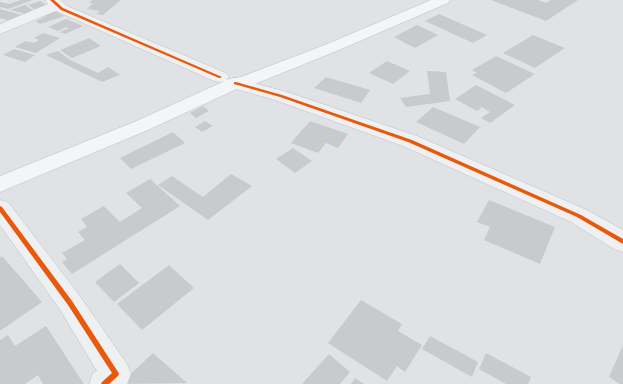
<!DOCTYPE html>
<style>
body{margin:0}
canvas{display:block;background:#e0e2e5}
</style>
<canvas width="623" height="384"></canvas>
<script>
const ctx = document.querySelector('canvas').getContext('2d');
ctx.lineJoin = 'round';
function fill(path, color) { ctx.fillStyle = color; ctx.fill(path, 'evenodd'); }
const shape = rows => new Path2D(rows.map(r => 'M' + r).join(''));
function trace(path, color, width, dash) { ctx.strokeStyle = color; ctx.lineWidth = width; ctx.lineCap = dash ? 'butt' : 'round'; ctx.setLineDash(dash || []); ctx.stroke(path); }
const building = shape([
 [21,0,33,0,8,9,0,7,0,2,9,4],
 [92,0,121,0,103,15,96,14,100,11,87,9,93,3,89,3],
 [491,0,538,0,546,3,551,0,578,0,546,21],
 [40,1,48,6,36,10,28,5],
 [25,5,34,11,26,14,10,10],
 [0,9,22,15,10,21,0,18],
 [53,10,64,16,40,24,36,21,47,16,44,14],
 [439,14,487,35,473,43,425,21],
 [66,19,83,26,65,34,60,32,69,28,66,27,58,31,48,27],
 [417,25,438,35,415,48,394,37],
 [43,33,60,38,36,53,15,47,25,41,34,43,39,40,34,38],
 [533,35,565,48,535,68,503,53],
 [89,38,101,46,72,58,60,50],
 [14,49,35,55,25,62,3,55],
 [58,51,70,60,98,73,108,67,120,75,102,82,46,55],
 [496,56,535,74,506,93,472,75,477,73,472,70],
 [387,61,410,71,393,84,369,73],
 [427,71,446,72,450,101,406,107,400,98,430,94],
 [326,77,370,90,361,103,314,88],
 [476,85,515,105,490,123,481,118,490,112,482,107,477,111,455,99],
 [203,106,209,111,196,118,190,113],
 [433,107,480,127,464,144,416,122],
 [205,121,213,126,202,132,195,127],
 [310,121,348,134,338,148,326,143,318,153,291,143],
 [173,132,185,143,131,169,120,158],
 [293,148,312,161,295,173,276,159],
 [231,174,252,186,208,220,158,185,172,176,203,197],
 [150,179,180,206,72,274,62,262,67,259,62,253,85,240,78,232,87,227,81,219,104,206,120,222,142,208,126,193],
 [489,200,555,227,540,264,484,240,490,227,477,222],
 [2,256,42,302,0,331,0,258],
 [120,264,139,283,114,302,95,282],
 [169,265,194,288,142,330,117,304],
 [361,300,402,324,398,331,422,345,405,372,397,366,387,381,328,343],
 [46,326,84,384,43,384,38,375,25,384,0,384,0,340,8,335,15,346],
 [430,336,478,362,472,377,422,349],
 [623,345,623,384,620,384,609,377],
 [153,353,187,383,120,384],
 [486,353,531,377,528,384,506,384,479,369],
 [329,354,350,372,340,384,302,384],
 [355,378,364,384,351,384]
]);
const street = shape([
 [45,0,60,0,67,6,226,73,229,77,226,81,220,82,214,81,56,11,0,34,0,24,48,4,45,0],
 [235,78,287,92,417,136,587,210,623,230,623,252,614,249,571,222,403,146,275,100,229,87,226,83,229,79,235,78],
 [0,200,8,202,79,295,127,364,131,374,127,384,89,384,93,373,97,371,61,311,0,225,0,200]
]);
const primary = shape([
 [431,0,450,0,448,3,339,50,250,86,239,88,148,130,0,192,0,176,134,122,229,79,241,77,327,44,431,0]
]);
const cycleway = shape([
 [50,0,54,0,63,8,222,77,220,78,219,78,61,10,50,0],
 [234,82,236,82,282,95,412,140,581,215,623,239,623,244,577,217,408,142,280,97,234,84,234,82],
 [0,206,2,207,72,301,118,372,119,374,118,376,109,384,101,384,102,382,112,373,68,305,0,212,0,206]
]);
fill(building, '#c8cace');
trace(street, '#bec0c3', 1);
trace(primary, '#bbbfc3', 1);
fill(street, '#eff0f2');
fill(primary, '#f4f5f6');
fill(cycleway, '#e8590c');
</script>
